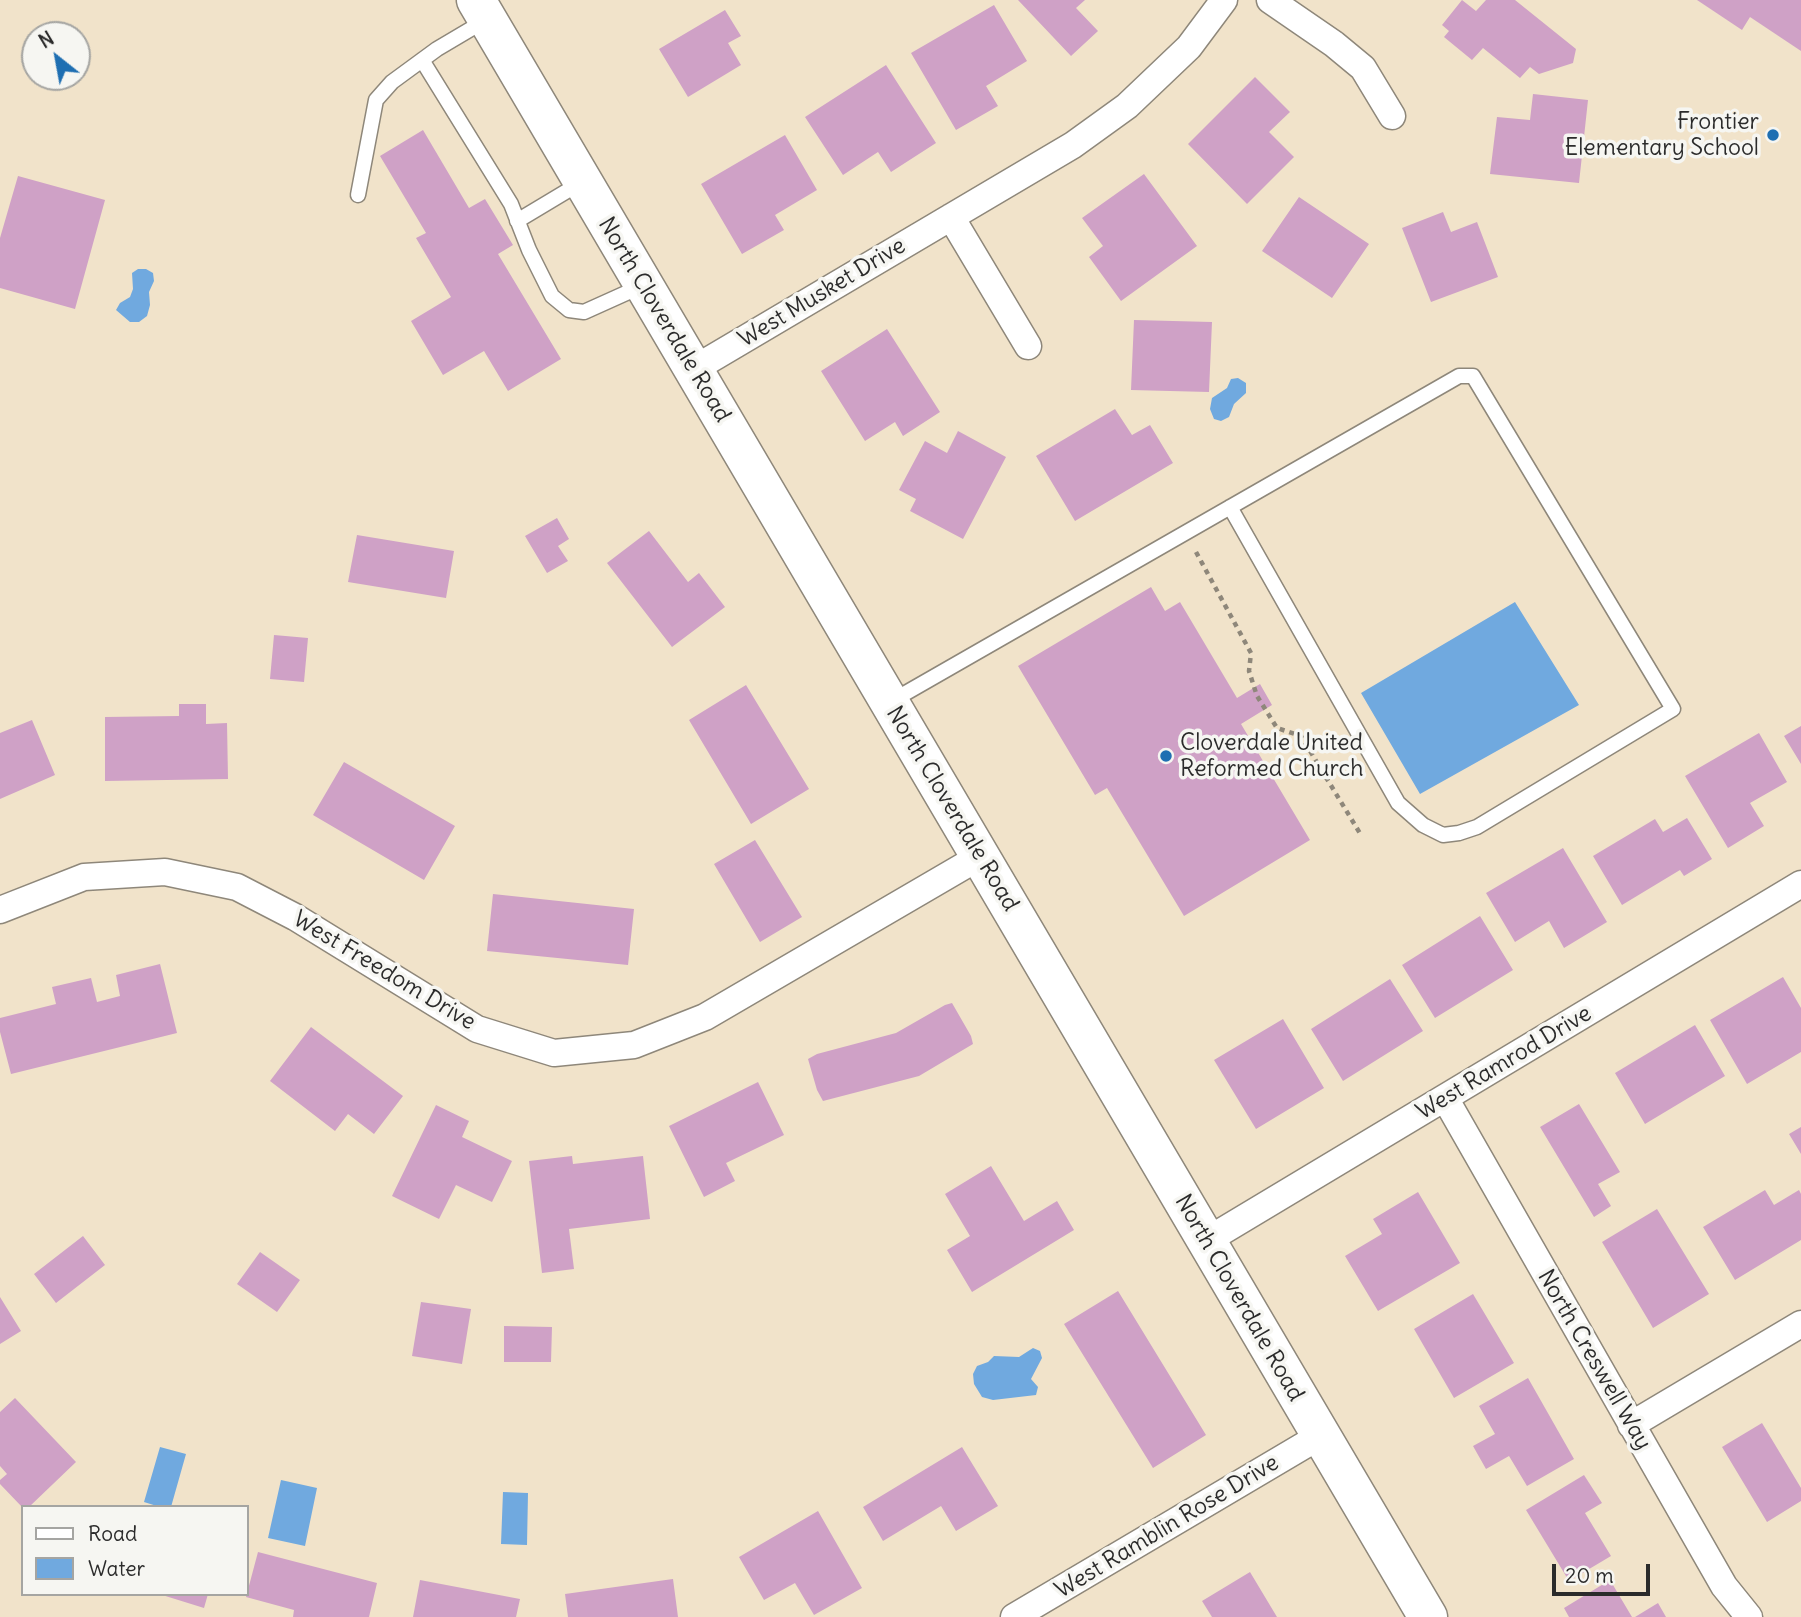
<!DOCTYPE html>
<style>
body{margin:0}
#map{position:relative;width:1801px;height:1617px;overflow:hidden;background:#f1e3ca;font-family:Delius,sans-serif}
canvas{display:block}
.legend{position:absolute;left:21px;top:1505px;width:228px;height:91px;box-sizing:border-box;background:#f6f6f2;border:2px solid #a5a5a2;margin:0;padding:9px 12px;list-style:none;font-size:21px;color:#2b2b2b}
.legend li{display:flex;align-items:center;gap:14px;height:35px}
.legend b{width:35px;border:2px solid #a5a5a2}
.north{position:absolute;left:21px;top:21px;width:70px;height:70px;box-sizing:border-box;background:#f6f6f2;border:2px solid #a5a5a2;border-radius:50%;rotate:329deg;font-size:19px;font-weight:700;line-height:28px;text-align:center;color:#2b2b2b}
.north::after{content:'';display:block;margin:auto;width:24px;height:32px;background:#1f6fb2;clip-path:polygon(50% 0,100% 100%,50% 72%,0 100%)}
.scale{position:absolute;left:1552px;top:1564px;width:98px;height:32px;box-sizing:border-box;border:4px solid #2b2b2b;border-top:0;padding-left:9px;font-size:21px;line-height:24px;white-space:nowrap;color:#2b2b2b;-webkit-text-stroke:5px #f6f6f2;paint-order:stroke}
</style>
<div id="map">
<canvas width="1801" height="1617"></canvas>
<ul class="legend">
<li><b style="height:9px;background:#fff"></b>Road</li>
<li><b style="height:19px;background:#70a9df"></b>Water</li>
</ul>
<div class="north">N</div>
<div class="scale">20 m</div>
</div>
<script>
const ctx = document.querySelector('canvas').getContext('2d');
ctx.lineJoin = 'round';
function fill(path, color) { ctx.fillStyle = color; ctx.fill(path, 'evenodd'); }
const shape = rows => new Path2D(rows.map(r => 'M' + r).join(''));
function trace(path, color, width, dash) { ctx.strokeStyle = color; ctx.lineWidth = width; ctx.lineCap = dash ? 'butt' : 'round'; ctx.setLineDash(dash || []); ctx.stroke(path); }
function label(font, color, halo, rows, align = 'center') {
  ctx.font = font + ' Delius,sans-serif'; ctx.lineWidth = 7; ctx.setLineDash([]); ctx.textBaseline = 'middle'; ctx.strokeStyle = halo; ctx.fillStyle = color; for (const [text, x, y, turn = 0] of rows) {
    ctx.save(); ctx.translate(x, y); ctx.rotate((+turn || 0) * Math.PI / 180); ctx.textAlign = isNaN(turn) ? turn : align; if (halo) ctx.strokeText(text, 0, 0); ctx.fillText(text, 0, 0); ctx.restore();
  }
}
const water = shape([
 [138,269,146,269,153,273,154,281,149,292,150,305,147,316,139,322,130,322,116,310,120,303,130,297,133,289,132,273],
 [1238,378,1246,383,1246,393,1234,404,1229,417,1221,421,1214,419,1210,409,1212,398,1227,388,1231,379],
 [1515,602,1579,705,1420,794,1361,693],
 [1033,1348,1040,1351,1042,1358,1031,1379,1038,1387,1036,1395,993,1400,982,1397,974,1384,973,1374,977,1366,988,1362,994,1356,1019,1357],
 [160,1447,186,1454,171,1507,160,1507,144,1502],
 [281,1480,317,1488,305,1546,268,1538],
 [503,1492,528,1493,527,1545,501,1544]
]);
const building = shape([
 [1018,0,1085,0,1076,8,1098,31,1071,56],
 [1462,0,1476,11,1486,0,1515,0,1576,49,1573,63,1539,74,1530,67,1520,78,1483,48,1472,60,1444,37,1449,31,1442,25],
 [1697,0,1801,0,1801,51,1750,17,1742,30],
 [994,5,1027,61,986,86,998,106,956,130,911,53],
 [725,10,741,36,728,43,741,65,688,97,659,49],
 [886,65,936,143,891,172,878,152,843,175,805,117],
 [1255,77,1290,112,1269,132,1294,157,1247,204,1188,144],
 [1533,94,1588,100,1579,183,1490,174,1497,117,1530,120],
 [423,130,469,208,485,199,513,245,498,254,561,359,508,391,484,351,443,375,411,321,451,297,416,238,426,233,380,156],
 [785,135,817,190,775,215,784,230,742,254,701,184],
 [1144,174,1197,246,1121,301,1089,257,1103,246,1082,218],
 [18,176,105,200,75,309,0,288,0,238],
 [1299,197,1369,244,1332,298,1262,251],
 [1443,212,1451,232,1477,222,1498,277,1431,302,1402,228],
 [1134,320,1212,322,1209,392,1131,390],
 [887,329,940,412,903,436,895,422,865,441,821,371],
 [1115,409,1132,435,1150,425,1173,463,1075,521,1036,456],
 [958,431,1006,457,963,539,910,511,916,499,899,490,925,441,947,453],
 [557,518,569,539,558,546,568,561,547,573,525,536],
 [649,531,688,582,699,573,725,607,672,647,607,563],
 [357,535,454,551,446,598,348,582],
 [1151,587,1165,611,1180,602,1237,698,1260,684,1272,705,1241,724,1310,840,1184,916,1107,788,1095,795,1018,666],
 [274,635,308,638,304,682,270,679],
 [746,685,809,789,751,824,689,720],
 [179,704,206,704,206,724,227,723,228,779,105,781,105,717,179,716],
 [32,720,55,775,0,799,0,733],
 [1801,726,1801,764,1784,736],
 [1759,733,1787,782,1750,803,1764,826,1728,848,1685,776],
 [344,762,455,826,424,880,313,815],
 [1687,818,1712,859,1684,876,1680,870,1622,905,1593,856,1655,819,1663,832],
 [755,840,802,917,760,942,714,864],
 [1563,848,1607,922,1564,948,1549,921,1515,942,1486,893],
 [493,894,634,909,628,965,487,951],
 [1480,916,1513,970,1435,1018,1402,965],
 [160,964,177,1033,11,1074,0,1032,0,1018,56,1004,52,987,91,978,97,1002,120,996,116,975],
 [1783,977,1801,1008,1801,1052,1747,1084,1710,1020],
 [1390,979,1423,1031,1343,1081,1311,1029],
 [952,1003,971,1036,973,1044,919,1076,823,1101,817,1090,808,1059,817,1054,896,1033,945,1005],
 [1283,1019,1324,1088,1256,1129,1214,1060],
 [1695,1025,1725,1076,1645,1124,1615,1073],
 [311,1027,403,1096,374,1134,348,1114,335,1131,270,1081],
 [758,1082,784,1135,726,1163,735,1181,704,1197,669,1126],
 [1579,1104,1620,1172,1598,1184,1611,1206,1594,1217,1540,1127],
 [436,1105,469,1121,462,1137,512,1161,492,1202,456,1185,439,1219,392,1196],
 [1801,1127,1801,1154,1789,1134],
 [572,1156,573,1164,643,1156,650,1219,569,1229,574,1269,542,1273,529,1161],
 [991,1166,1024,1221,1057,1201,1074,1230,972,1292,947,1250,970,1236,945,1194],
 [1765,1190,1774,1205,1799,1190,1801,1194,1801,1240,1735,1280,1703,1227],
 [1418,1192,1460,1263,1378,1311,1345,1256,1382,1234,1373,1219],
 [1657,1209,1709,1294,1653,1328,1602,1242],
 [83,1236,105,1265,56,1303,34,1274],
 [260,1252,300,1280,277,1312,237,1284],
 [1118,1291,1206,1435,1153,1468,1064,1324],
 [1473,1294,1514,1363,1454,1398,1414,1329],
 [0,1297,21,1331,0,1344],
 [421,1302,471,1309,462,1364,412,1356],
 [504,1326,552,1327,551,1362,504,1362],
 [1528,1378,1574,1459,1527,1486,1509,1456,1486,1469,1473,1446,1495,1434,1479,1406],
 [15,1398,76,1462,29,1507,22,1507,0,1484,0,1480,7,1474,0,1466,0,1412],
 [1762,1423,1801,1488,1801,1501,1767,1522,1722,1447],
 [962,1447,998,1506,956,1531,941,1506,883,1541,863,1507],
 [1584,1475,1602,1503,1585,1513,1611,1556,1569,1581,1526,1510],
 [818,1511,862,1588,814,1615,795,1583,764,1600,739,1557],
 [258,1552,377,1583,369,1617,293,1617,294,1610,246,1597],
 [1250,1572,1277,1617,1212,1617,1202,1601],
 [673,1579,678,1617,568,1617,565,1594],
 [420,1580,520,1599,516,1617,413,1617],
 [1610,1580,1632,1617,1569,1617,1564,1608],
 [159,1594,208,1594,204,1608],
 [1658,1603,1666,1617,1635,1617]
]);
const path = shape([
 [1196,552,1251,653,1249,671,1257,696,1277,728,1301,736,1361,835]
]);
const lane = shape([
 [422,60,511,204,529,250,552,296,569,310,584,312,644,285],
 [358,195,376,100,392,82,437,49,486,20],
 [517,221,582,182],
 [890,702,1459,376,1473,376,1673,709,1477,827,1459,833,1443,835,1423,825,1398,803,1230,507]
]);
const street = shape([
 [1270,0,1334,44,1363,68,1392,116],
 [951,217,1028,346],
 [694,369,1073,145,1127,106,1189,47,1224,0],
 [0,910,84,877,165,872,237,887,295,917,477,1029,554,1053,634,1045,705,1017,981,856],
 [1445,1098,1724,1586,1749,1617],
 [1206,1241,1801,884],
 [1631,1425,1801,1324],
 [1014,1617,1320,1436]
]);
const secondary = shape([
 [476,0,1428,1617]
]);
const markers = [
 [1773,135,7,"#1f6fb2"],
 [1166,756,7,"#1f6fb2"]
];
const poiNames = [
 ["Frontier",1759,122],
 ["Elementary School",1759,148],
 ["Cloverdale United",1180,743,"left"],
 ["Reformed Church",1180,769,"left"]
];
const streetNames = [
 ["West Musket Drive",822,293,-31],
 ["North Cloverdale Road",664,320,59],
 ["North Cloverdale Road",952,809,59],
 ["West Freedom Drive",384,971,31],
 ["West Ramrod Drive",1504,1063,-31],
 ["North Cloverdale Road",1239,1298,60],
 ["North Creswell Way",1594,1360,60],
 ["West Ramblin Rose Drive",1167,1527,-31]
];
fill(water, '#70a9df');
fill(building, '#cfa1c6');
trace(lane, '#8e877a', 17);
trace(street, '#8e877a', 29);
trace(secondary, '#8e877a', 41);
trace(path, '#8e877a', 4.5, [5, 5]);
trace(lane, '#fff', 14);
trace(street, '#fff', 26);
trace(secondary, '#fff', 38);
for (const [x, y, r, color] of markers) { const dot = new Path2D(); dot.arc(x, y, r, 0, 2 * Math.PI); ctx.fillStyle = color; ctx.fill(dot); trace(dot, '#f6f6f2', 2.5); }
label('23px', '#2b2b2b', '#f6f6f2', poiNames, 'right');
label('23px', '#2b2b2b', '#f6f6f2', streetNames);
</script>
